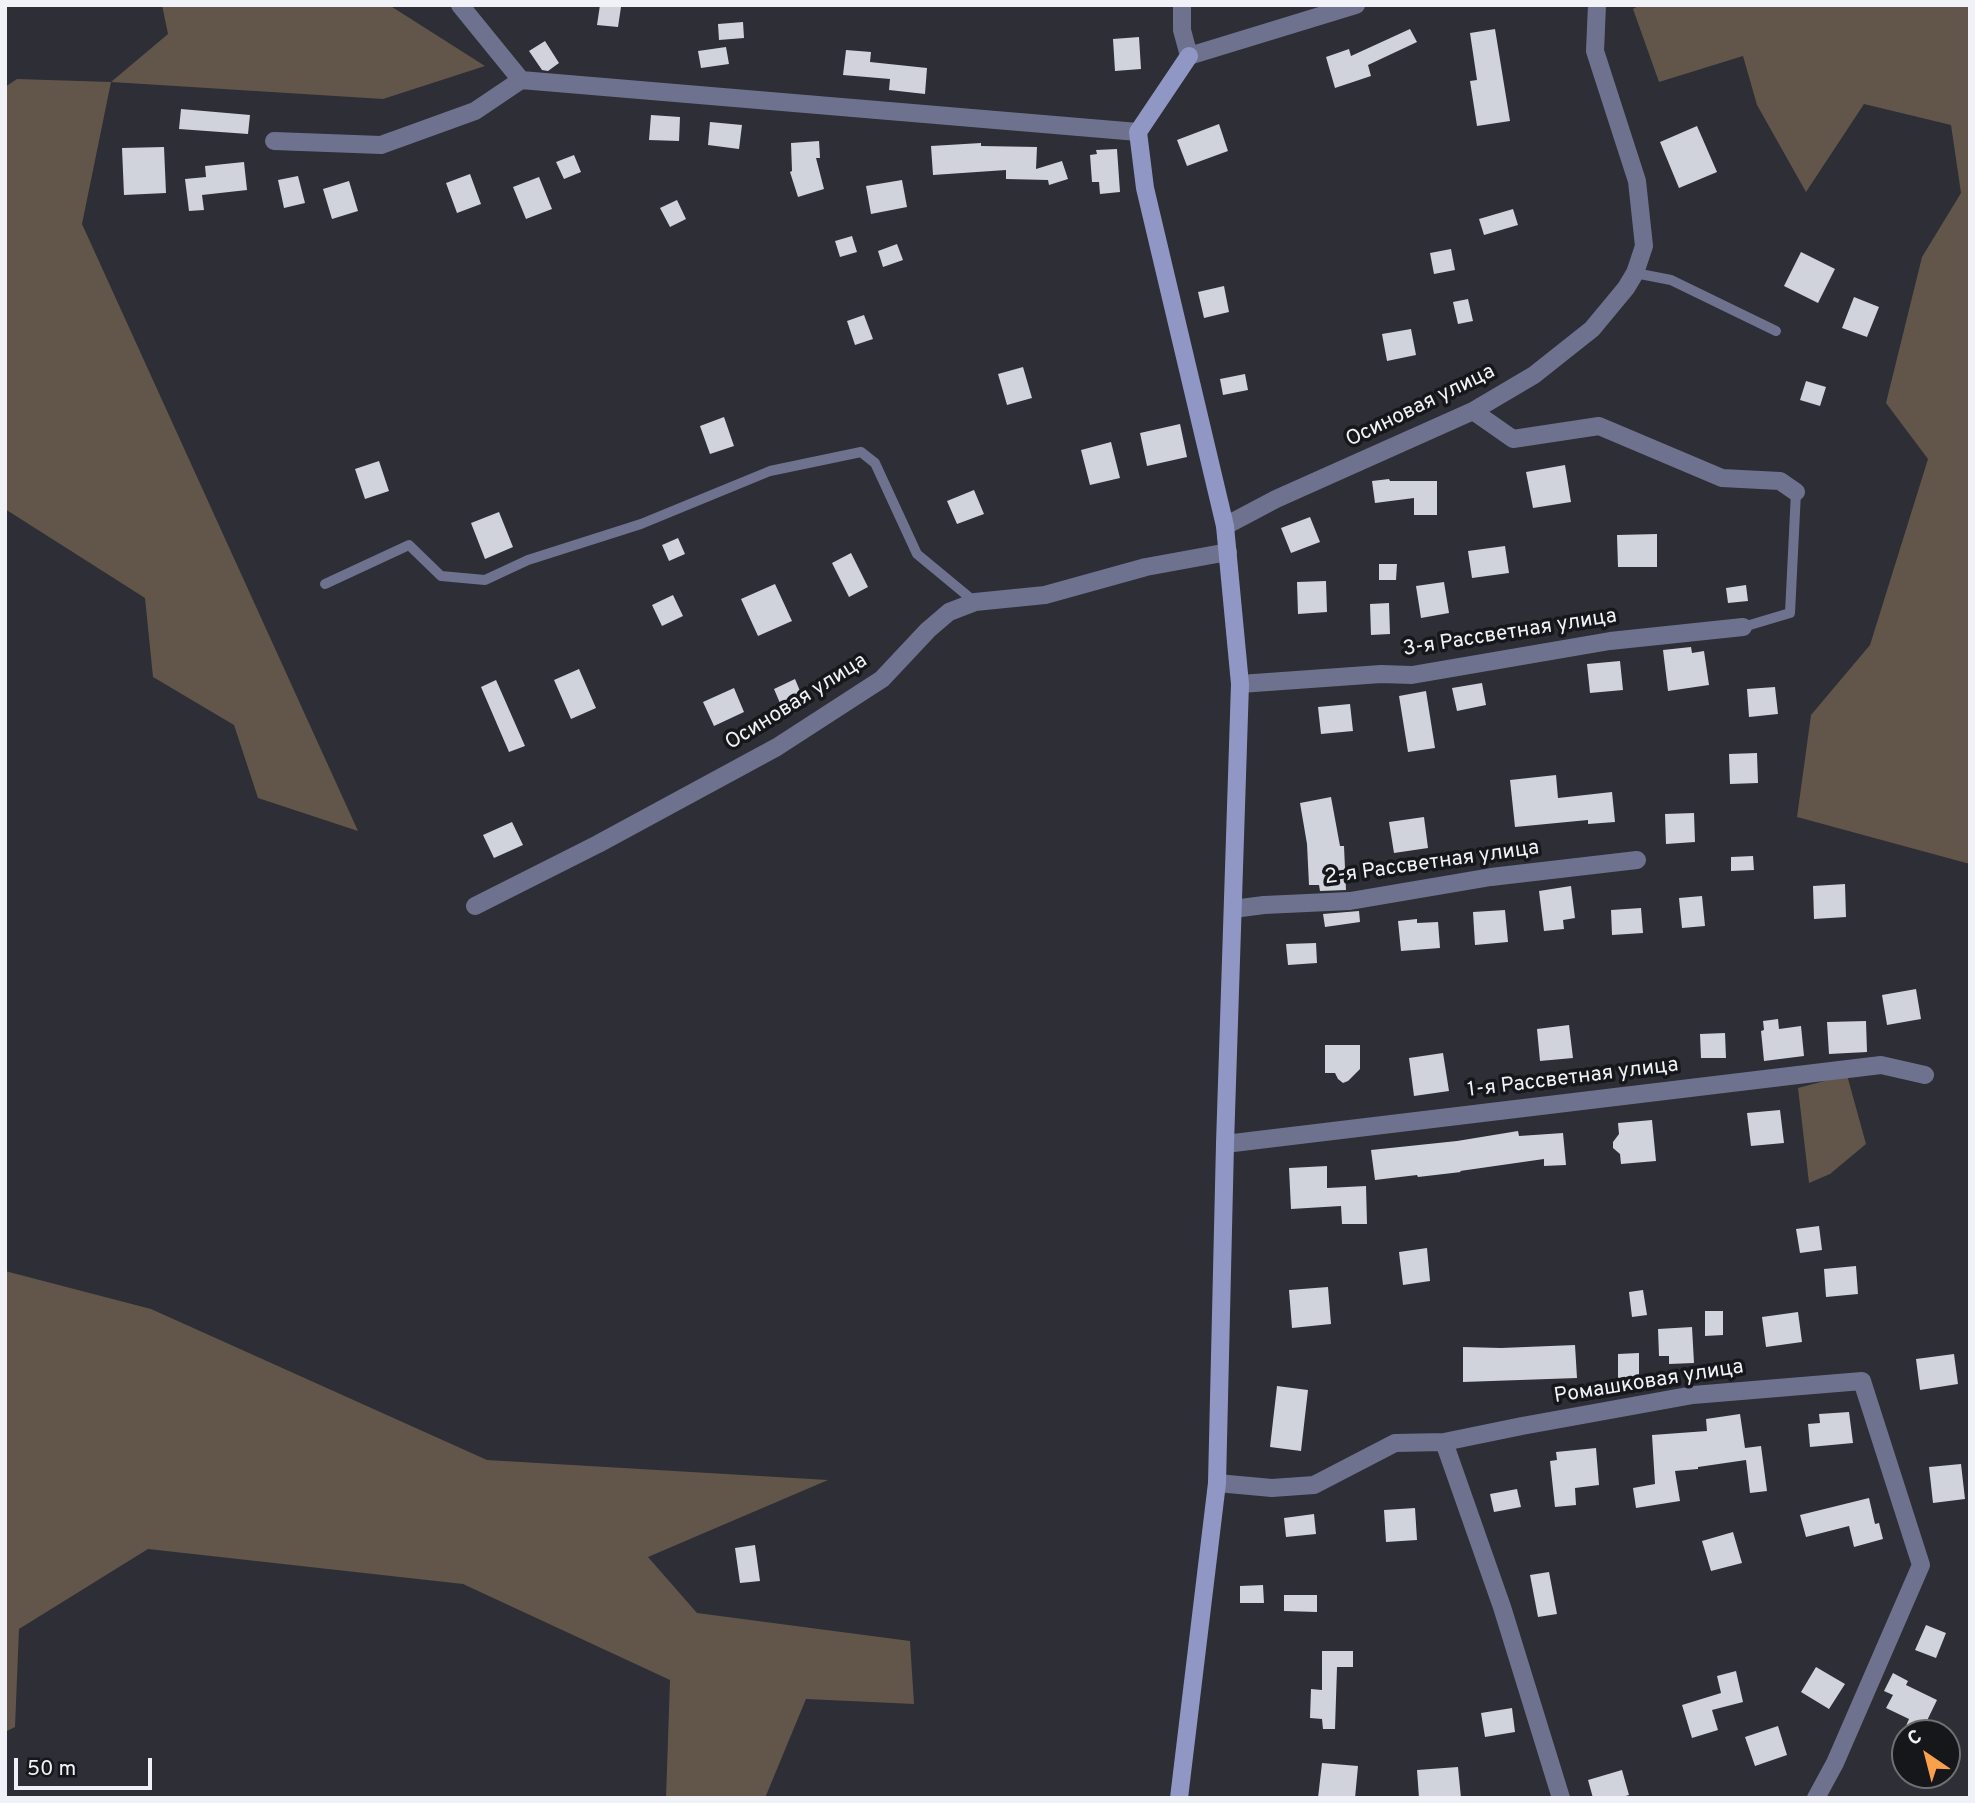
<!DOCTYPE html>
<meta charset="utf-8">
<style>
body{margin:0}
#map{position:relative;width:1975px;height:1803px;overflow:hidden;background:#2d2e36;font-family:Overpass,sans-serif}
canvas{display:block}
.frame{position:absolute;inset:0;border:7px solid #f1f2f7;pointer-events:none}
.north{position:absolute;left:1891px;top:1719px;width:70px;height:70px;box-sizing:border-box;background:#16171a;border:2px solid #6e6f72;border-radius:50%;rotate:325deg;font-size:19px;font-weight:700;line-height:28px;text-align:center;color:#f1f2f7}
.north::after{content:'';display:block;margin:auto;width:24px;height:32px;background:#f9a04d;clip-path:polygon(50% 0,100% 100%,50% 72%,0 100%)}
.scale{position:absolute;left:14px;top:1758px;width:138px;height:32px;box-sizing:border-box;border:4px solid #f1f2f7;border-top:0;padding-left:9px;font-size:21px;line-height:24px;white-space:nowrap;color:#f1f2f7;-webkit-text-stroke:5px #16171a;paint-order:stroke}
</style>
<div id="map">
<canvas width="1975" height="1803"></canvas>
<div class="frame"></div>
<div class="north">С</div>
<div class="scale">50 m</div>
</div>
<script>
const ctx = document.querySelector('canvas').getContext('2d');
ctx.lineJoin = 'round';
function fill(path, color) { ctx.fillStyle = color; ctx.fill(path, 'evenodd'); }
const shape = rows => new Path2D(rows.map(r => 'M' + r).join(''));
function trace(path, color, width, dash) { ctx.strokeStyle = color; ctx.lineWidth = width; ctx.lineCap = dash ? 'butt' : 'round'; ctx.setLineDash(dash || []); ctx.stroke(path); }
function label(font, color, halo, rows, align = 'center') {
  ctx.font = font + ' Overpass,sans-serif'; ctx.lineWidth = 7; ctx.setLineDash([]); ctx.textBaseline = 'middle'; ctx.strokeStyle = halo; ctx.fillStyle = color; for (const [text, x, y, turn = 0] of rows) {
    ctx.save(); ctx.translate(x, y); ctx.rotate((+turn || 0) * Math.PI / 180); ctx.textAlign = isNaN(turn) ? turn : align; if (halo) ctx.strokeText(text, 0, 0); ctx.fillText(text, 0, 0); ctx.restore();
  }
}
const green = shape([
 [162,5,389,5,485,66,383,99,111,82,82,224,358,831,258,798,234,725,153,677,145,598,5,509,5,87,17,79,111,82,168,34],
 [1640,5,1970,5,1970,864,1797,817,1811,715,1870,645,1928,459,1886,403,1922,257,1961,193,1951,125,1864,104,1806,192,1757,105,1743,56,1659,82,1633,9],
 [1847,1075,1866,1144,1830,1174,1809,1183,1798,1088],
 [5,1271,151,1309,487,1460,828,1480,648,1557,697,1613,910,1641,914,1704,806,1699,765,1798,666,1798,670,1680,463,1584,148,1549,19,1629,15,1727,5,1732]
]);
const building = shape([
 [600,5,621,7,618,27,597,25],
 [743,22,744,38,719,40,718,24],
 [1410,29,1417,42,1368,65,1371,76,1335,88,1326,57,1349,49,1351,56],
 [1495,29,1510,121,1477,126,1470,81,1477,80,1470,33],
 [1139,37,1141,69,1115,71,1113,39],
 [545,41,559,63,548,71,542,70,529,51],
 [726,47,729,64,701,68,698,51],
 [846,50,871,52,870,62,927,68,925,94,889,90,890,79,843,75],
 [181,109,250,115,248,134,179,129],
 [651,115,680,117,679,141,649,140],
 [710,122,742,125,739,149,708,145],
 [1219,124,1228,151,1187,166,1177,140],
 [1697,126,1717,172,1679,188,1660,142],
 [819,141,820,158,816,158,824,189,798,197,790,172,792,171,791,143],
 [981,143,981,146,1037,147,1036,169,1062,161,1068,179,1049,185,1048,180,1006,179,1006,170,933,175,931,146],
 [164,147,166,193,124,195,122,148],
 [1117,149,1120,192,1100,194,1099,182,1092,182,1090,155,1097,154,1096,150],
 [574,155,581,172,564,179,556,162],
 [244,162,247,190,202,195,204,210,189,211,185,179,206,177,205,166],
 [470,174,481,204,457,213,446,183],
 [298,176,305,203,284,208,278,180],
 [539,177,552,209,526,219,513,187],
 [902,180,907,207,871,214,866,186],
 [349,181,358,211,332,219,323,189],
 [677,200,686,219,670,227,660,208],
 [1513,209,1518,225,1484,235,1479,219],
 [852,236,857,252,840,257,835,241],
 [897,244,903,260,883,267,878,251],
 [1451,249,1455,270,1434,274,1430,253],
 [1801,252,1835,269,1818,303,1784,286],
 [1224,286,1229,312,1204,318,1198,292],
 [1854,297,1879,307,1867,337,1842,328],
 [1468,299,1473,321,1458,324,1453,302],
 [864,315,873,339,855,345,847,321],
 [1411,329,1416,355,1387,361,1382,334],
 [1023,367,1032,398,1007,405,998,374],
 [1245,374,1248,390,1223,395,1220,379],
 [1806,381,1826,387,1820,406,1800,400],
 [724,417,734,446,710,454,700,426],
 [1180,424,1187,457,1147,466,1140,433],
 [1111,442,1120,478,1090,485,1081,450],
 [379,461,389,491,365,499,355,469],
 [1565,465,1571,502,1533,508,1526,472],
 [1389,479,1390,481,1437,481,1437,515,1414,515,1414,498,1375,503,1372,481],
 [974,490,984,514,957,524,947,501],
 [499,512,513,547,485,559,471,523],
 [1310,517,1320,542,1291,553,1281,528],
 [1657,534,1657,567,1618,567,1617,535],
 [678,538,685,554,669,561,662,545],
 [1505,546,1509,573,1472,578,1468,551],
 [851,553,868,587,849,597,832,563],
 [1379,564,1397,564,1396,580,1379,580],
 [1326,581,1327,612,1298,614,1297,582],
 [1444,582,1449,613,1421,618,1416,586],
 [775,584,792,621,758,636,741,599],
 [1746,585,1748,601,1728,603,1726,588],
 [673,595,683,616,662,626,652,605],
 [1389,603,1390,634,1371,635,1370,604],
 [1691,647,1692,653,1704,651,1709,685,1668,691,1663,650],
 [1620,661,1623,690,1590,693,1587,664],
 [579,669,596,708,571,719,554,680],
 [795,679,803,698,782,708,774,689],
 [496,680,525,746,509,752,481,687],
 [1482,683,1486,705,1457,711,1452,688],
 [1775,687,1778,714,1749,717,1747,689],
 [734,688,744,712,714,726,703,702],
 [1426,691,1435,748,1408,752,1399,696],
 [1350,704,1353,731,1321,734,1318,707],
 [1757,753,1758,783,1730,784,1729,754],
 [1556,775,1558,798,1612,792,1615,822,1588,824,1588,820,1515,827,1510,780],
 [1331,797,1340,846,1344,846,1346,890,1320,891,1319,885,1309,885,1307,844,1300,803],
 [1694,813,1695,842,1666,844,1665,814],
 [1424,817,1428,848,1394,853,1389,822],
 [512,822,523,845,494,858,483,835],
 [1753,856,1754,870,1731,871,1731,857],
 [1845,884,1846,917,1814,919,1813,886],
 [1571,886,1575,918,1563,920,1564,929,1544,931,1539,891],
 [1702,896,1705,926,1682,928,1679,898],
 [1641,908,1643,933,1612,935,1611,910],
 [1505,910,1508,942,1475,945,1473,912],
 [1359,911,1360,922,1325,927,1323,914],
 [1417,919,1417,923,1438,922,1440,948,1401,951,1398,921],
 [1316,943,1317,963,1288,965,1286,944],
 [1916,989,1921,1019,1887,1025,1882,995],
 [1778,1019,1779,1029,1801,1026,1804,1056,1764,1061,1761,1031,1764,1030,1763,1021],
 [1866,1021,1867,1052,1829,1054,1827,1022],
 [1569,1025,1573,1058,1540,1061,1537,1029],
 [1725,1033,1726,1058,1701,1058,1700,1034],
 [1325,1045,1360,1045,1360,1069,1348,1081,1343,1083,1338,1079,1335,1073,1325,1073],
 [1443,1053,1449,1091,1414,1096,1409,1058],
 [1780,1110,1784,1143,1751,1146,1747,1113],
 [1652,1120,1656,1161,1621,1164,1620,1154,1613,1148,1613,1142,1619,1134,1618,1123],
 [1518,1131,1519,1136,1563,1133,1566,1165,1544,1166,1544,1159,1460,1171,1461,1172,1418,1177,1417,1175,1375,1180,1371,1150,1457,1141],
 [1327,1166,1327,1188,1366,1186,1367,1224,1342,1224,1341,1206,1291,1209,1289,1168],
 [1819,1226,1822,1250,1800,1253,1796,1229],
 [1427,1248,1430,1281,1403,1285,1399,1252],
 [1856,1266,1858,1294,1826,1297,1824,1269],
 [1328,1287,1331,1324,1292,1328,1289,1290],
 [1643,1290,1647,1315,1632,1317,1629,1292],
 [1705,1311,1723,1311,1723,1335,1705,1336],
 [1798,1312,1802,1342,1766,1347,1762,1317],
 [1692,1327,1694,1363,1669,1364,1669,1356,1659,1356,1658,1329],
 [1575,1345,1577,1378,1463,1382,1463,1347,1501,1348],
 [1639,1353,1639,1378,1618,1378,1618,1354],
 [1954,1354,1958,1384,1920,1390,1916,1359],
 [1277,1386,1308,1390,1301,1451,1270,1447],
 [1849,1412,1853,1443,1810,1447,1808,1424,1820,1423,1819,1414],
 [1740,1414,1745,1448,1761,1446,1767,1491,1750,1493,1746,1460,1698,1467,1698,1469,1675,1471,1680,1501,1636,1508,1633,1488,1655,1484,1652,1435,1707,1431,1706,1419],
 [1596,1448,1599,1485,1575,1488,1576,1505,1555,1507,1550,1461,1557,1460,1556,1452],
 [1961,1464,1965,1499,1933,1503,1929,1467],
 [1517,1489,1521,1507,1494,1512,1490,1494],
 [1869,1498,1875,1524,1879,1523,1883,1539,1854,1547,1849,1526,1806,1537,1800,1515],
 [1415,1508,1417,1540,1386,1542,1384,1510],
 [1314,1514,1316,1534,1286,1537,1284,1518],
 [1733,1532,1742,1563,1711,1571,1702,1541],
 [755,1545,760,1581,740,1583,735,1548],
 [1549,1572,1557,1614,1538,1617,1530,1575],
 [1263,1585,1264,1603,1240,1603,1240,1586],
 [1284,1595,1317,1595,1317,1612,1284,1611],
 [1926,1625,1946,1633,1936,1658,1915,1650],
 [1322,1651,1353,1651,1353,1667,1337,1667,1335,1729,1323,1729,1322,1719,1310,1718,1311,1689,1322,1690],
 [1816,1667,1845,1684,1829,1709,1801,1692],
 [1736,1671,1743,1702,1712,1710,1718,1730,1692,1738,1682,1705,1721,1693,1717,1676],
 [1893,1673,1908,1681,1906,1685,1937,1700,1921,1733,1903,1733,1909,1719,1886,1708,1893,1695,1884,1691],
 [1512,1708,1515,1732,1485,1737,1481,1713],
 [1778,1726,1787,1755,1755,1766,1745,1737],
 [1322,1763,1358,1766,1355,1798,1318,1798],
 [1458,1767,1461,1798,1419,1798,1417,1770],
 [1622,1770,1629,1795,1618,1798,1593,1798,1588,1780]
]);
const lane = shape([
 [1635,273,1671,280,1776,331],
 [325,584,409,545,441,576,485,580,528,560,641,524,770,471,861,452,875,463,917,554,975,602],
 [1743,627,1790,613,1796,492]
]);
const street = shape([
 [460,5,521,80],
 [1182,5,1182,30,1189,56,1356,5],
 [274,141,381,145,475,111,521,80,1138,132],
 [1473,411,1513,439,1599,426,1722,478,1780,481,1796,492],
 [1225,526,1276,499,1473,411,1534,375,1592,329,1626,288,1635,273,1644,246,1637,181,1595,51,1597,5],
 [1240,684,1381,674,1412,675,1610,641,1743,627],
 [475,906,598,844,777,747,882,679,928,630,949,612,975,602,1045,595,1146,567,1228,552],
 [1233,909,1264,905,1350,901,1491,877,1637,860],
 [1225,1144,1881,1065,1925,1075],
 [1444,1442,1502,1607,1561,1798],
 [1217,1483,1272,1488,1314,1485,1395,1443,1444,1442,1522,1426,1693,1395,1862,1381,1921,1565,1835,1763,1816,1798]
]);
const secondary = shape([
 [1179,1798,1217,1483,1225,1144,1240,684,1225,526,1145,188,1138,132,1189,56]
]);
const streetNames = [
 ["Осиновая улица",1421,407,-26],
 ["3-я Рассветная улица",1510,634,-9],
 ["Осиновая улица",797,703,-32],
 ["2-я Рассветная улица",1432,864,-8],
 ["1-я Рассветная улица",1573,1079,-7],
 ["Ромашковая улица",1649,1383,-9]
];
fill(green, '#62554a');
fill(building, '#d0d2dc');
trace(lane, '#6e728f', 10);
trace(street, '#6e728f', 18);
trace(secondary, '#9197c5', 18);
label('21px', '#f1f2f7', '#16171a', streetNames);
</script>
